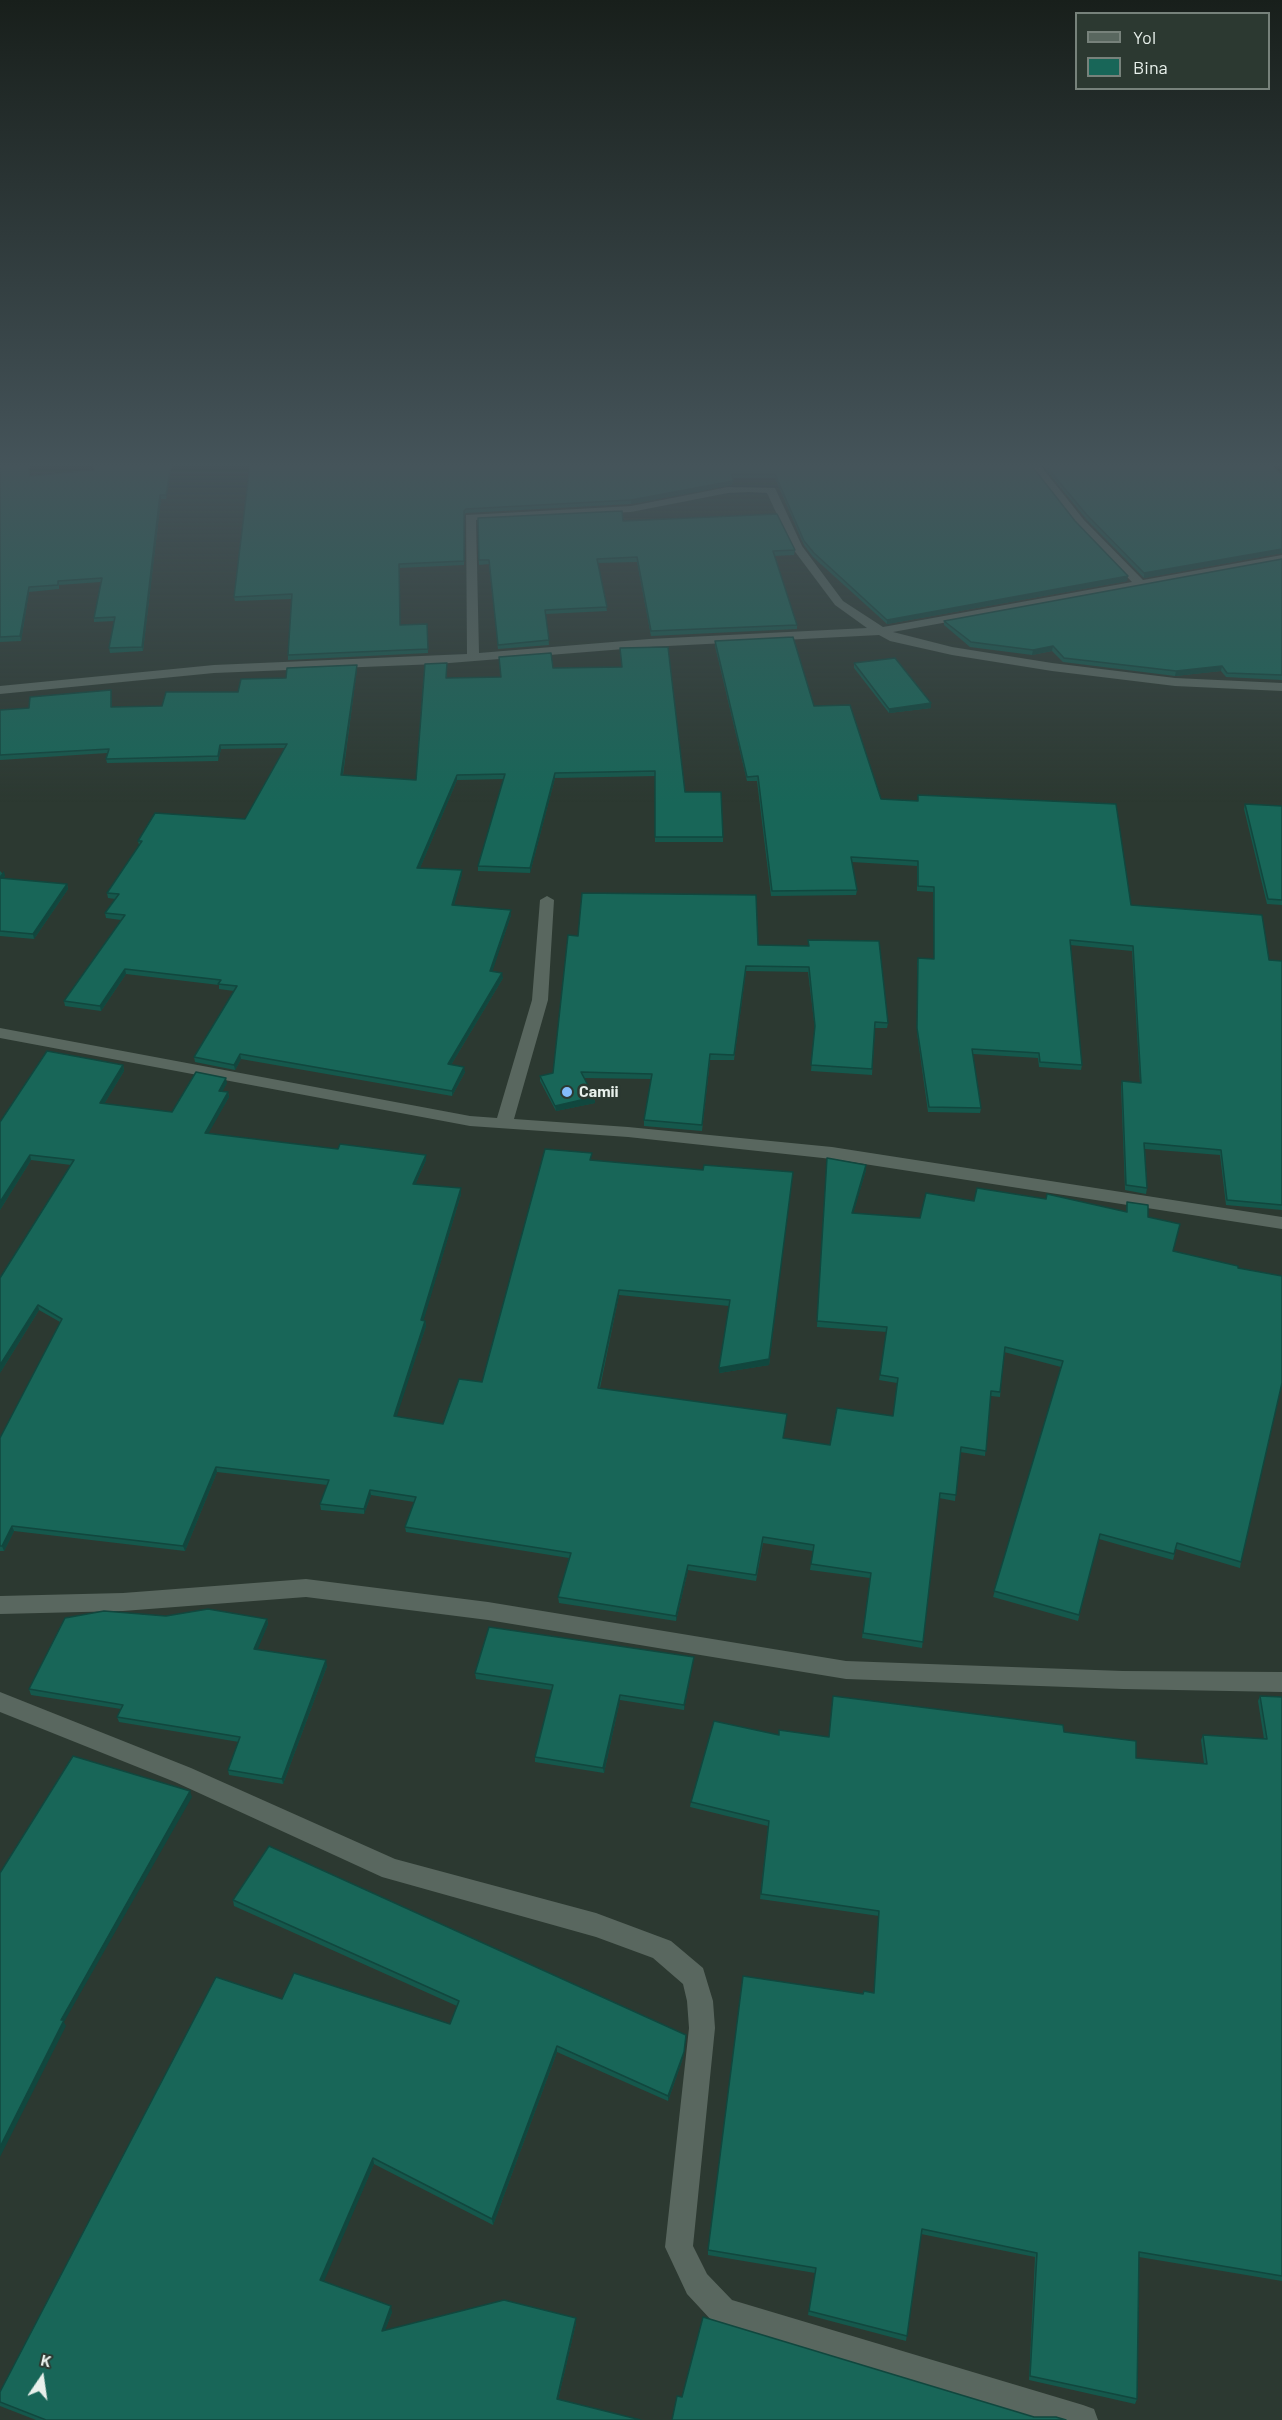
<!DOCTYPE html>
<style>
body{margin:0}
#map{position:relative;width:1282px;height:2420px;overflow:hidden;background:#2c3931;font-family:Barlow,sans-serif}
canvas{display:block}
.legend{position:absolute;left:1075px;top:12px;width:195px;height:78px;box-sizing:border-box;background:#2c3931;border:2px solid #77827b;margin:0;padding:8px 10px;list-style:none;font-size:18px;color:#e8f0eb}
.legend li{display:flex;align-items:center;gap:12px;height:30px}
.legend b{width:30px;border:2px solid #77827b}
.north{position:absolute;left:12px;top:2348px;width:60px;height:60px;-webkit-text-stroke:4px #2c3931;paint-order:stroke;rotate:13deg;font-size:16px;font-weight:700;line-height:24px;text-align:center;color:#e8f0eb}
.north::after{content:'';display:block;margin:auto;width:21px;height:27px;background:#e8f0eb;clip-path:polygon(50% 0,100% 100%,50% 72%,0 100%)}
</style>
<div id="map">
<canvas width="1282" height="2420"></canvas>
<ul class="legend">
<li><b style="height:8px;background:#59675f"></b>Yol</li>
<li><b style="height:16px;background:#186658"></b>Bina</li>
</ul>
<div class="north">K</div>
</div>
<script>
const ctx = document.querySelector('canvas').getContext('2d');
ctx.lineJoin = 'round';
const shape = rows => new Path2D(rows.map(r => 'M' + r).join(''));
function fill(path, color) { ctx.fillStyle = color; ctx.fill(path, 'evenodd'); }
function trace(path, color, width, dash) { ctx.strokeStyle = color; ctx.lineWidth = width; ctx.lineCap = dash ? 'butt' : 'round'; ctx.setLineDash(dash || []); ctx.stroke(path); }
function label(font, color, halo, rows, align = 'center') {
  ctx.font = font + ' Barlow,sans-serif'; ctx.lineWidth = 5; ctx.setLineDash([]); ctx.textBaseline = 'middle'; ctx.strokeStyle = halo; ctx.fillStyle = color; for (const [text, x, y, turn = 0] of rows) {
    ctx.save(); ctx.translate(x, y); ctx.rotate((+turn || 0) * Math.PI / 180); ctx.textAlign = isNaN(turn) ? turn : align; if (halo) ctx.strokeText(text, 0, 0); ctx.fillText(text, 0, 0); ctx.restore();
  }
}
const minor = shape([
 [1030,465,1040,465,1084,520,1143,580,1282,555,1282,561,893,632,952,647,1052,663,1175,678,1282,683,1282,691,1175,686,1052,671,952,655,890,641,879,635,649,647,437,664,214,673,0,694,0,686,214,665,467,654,466,515,631,506,728,487,775,488,802,546,843,601,883,627,1132,582,1076,524,1030,465],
 [749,492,767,493,793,549,835,605,867,628,649,639,479,653,476,520,631,512,728,493,749,492],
 [547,896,554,900,548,1000,514,1119,628,1127,832,1147,1282,1217,1282,1229,832,1159,628,1137,470,1126,0,1038,0,1028,470,1116,497,1118,532,1000,540,900,547,896],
 [306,1579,488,1602,846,1661,1123,1671,1282,1672,1282,1692,1123,1689,846,1679,488,1620,306,1597,123,1611,0,1614,0,1596,123,1593,306,1579],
 [0,1692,191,1768,395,1859,596,1913,671,1941,703,1968,713,2001,715,2028,693,2246,707,2274,732,2300,1083,2405,1094,2409,1098,2420,1033,2420,713,2322,687,2294,665,2247,689,2028,687,2001,683,1984,653,1958,596,1937,382,1877,175,1782,0,1712,0,1692]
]);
const wall = shape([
 [0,465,30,476,172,465,166,499,161,499,143,651,110,653,109,648,114,621,94,622,94,618,101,582,59,585,59,589,29,592,21,641,0,642],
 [250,465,1031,465,1075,521,1127,581,887,624,813,557,804,545,775,478,732,478,732,485,631,504,466,513,464,515,464,565,399,568,400,625,427,624,428,653,288,660,288,655,292,599,235,601,234,597],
 [1042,465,1271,465,1282,475,1282,553,1144,578,1086,519],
 [478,518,623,521,795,550,794,555,774,556,797,625,797,629,651,636,637,562,598,563,607,611,546,614,549,645,498,649,489,564,479,565],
 [1282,559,1282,680,1226,677,1221,671,1175,676,1063,662,1052,651,1032,655,970,647,944,625,944,621],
 [715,641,814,706,881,799,1131,905,1269,960,1282,961,1282,1210,1226,1205,1220,1155,1145,1149,1147,1188,1146,1194,1125,1190,1121,1086,1122,1081,1140,1083,1132,951,1070,945,1082,1065,1081,1070,1039,1067,1038,1058,973,1054,981,1108,980,1113,928,1112,917,1033,917,963,918,958,934,959,933,892,917,891,917,866,852,862,857,890,856,895,771,896,757,781,747,781,715,646],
 [447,663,447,678,501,677,553,668,685,792,723,837,723,842,655,842,655,776,555,778,530,873,478,871,478,866,504,779,457,780,420,868,462,874,454,905,511,915,492,971,503,978,451,1065,465,1072,452,1096,241,1059,235,1070,195,1062,194,1057,234,991,219,989,219,985,126,974,101,1011,65,1006,64,1001,121,920,106,918,105,913,115,899,108,898,107,893,139,845,138,841,245,819,285,748,221,749,218,761,107,763,106,759,107,753,0,760,0,710,29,708,111,690,112,707,162,706,238,692,286,678,357,665,357,669,343,775,416,780],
 [854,663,931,708,889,713,854,668],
 [1245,804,1282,806,1282,905,1267,904,1244,809],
 [0,871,5,876,3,878,67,884,68,889,34,939,0,936],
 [808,940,888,1023,887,1028,875,1028,872,1075,811,1071,815,1030,808,972,746,971,734,1060,710,1060,702,1131,644,1126,644,1120,651,1079,584,1078,594,1097,595,1103,556,1111,540,1081,540,1076,553,1073,758,945,808,946],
 [123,1065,124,1071,104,1104,172,1112,227,1083,222,1091,228,1092,229,1097,208,1133,338,1149,426,1155,426,1160,415,1185,461,1188,461,1194,423,1321,425,1321,426,1326,396,1417,443,1424,482,1382,592,1159,592,1160,792,1178,769,1365,719,1373,729,1306,619,1295,600,1388,787,1414,783,1438,830,1445,893,1416,897,1383,879,1380,887,1332,817,1327,827,1158,866,1170,853,1213,920,1218,974,1201,1126,1212,1127,1202,1148,1217,1174,1251,1241,1562,1240,1568,1176,1549,1173,1560,1099,1539,1078,1621,993,1597,1061,1367,1004,1352,1000,1397,991,1396,985,1456,960,1452,955,1501,939,1498,922,1648,862,1638,870,1578,810,1570,813,1551,763,1543,756,1581,688,1570,676,1621,559,1603,558,1597,569,1558,406,1532,405,1527,414,1502,371,1495,364,1514,321,1510,320,1504,327,1485,217,1472,185,1551,14,1531,4,1551,0,1551,0,1438,60,1322,39,1310,0,1373,71,1165,31,1160,0,1210,0,1122],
 [166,1616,267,1619,268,1624,257,1649,327,1666,283,1784,229,1775,228,1770,239,1742,119,1722,117,1717,121,1709,31,1695,29,1689],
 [693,1662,684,1710,620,1700,604,1773,535,1762,535,1757,552,1690,476,1679,475,1673],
 [1260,1696,1282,1697,1282,2281,1139,2257,1137,2399,1135,2404,1029,2380,1035,2257,921,2234,906,2341,808,2315,815,2273,708,2255,708,2250,863,1994,874,1993,879,1916,760,1899,768,1826,690,1807,691,1802,779,1735,829,1737,1064,1732,1136,1758,1204,1764,1201,1740,1203,1735,1264,1739,1258,1701],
 [233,1900,685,2041,683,2058,668,2101,557,2052,493,2225,374,2164,323,2281,392,2312,385,2330,576,2318,576,2323,558,2400,641,2420,36,2420,0,2406,0,2392,282,1999,450,2024,457,2006,234,1906]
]);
const shadedWall = shape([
 [171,465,172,465,166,499,166,495],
 [733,481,732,485,631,504,631,500],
 [160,495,161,499,143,651,142,647],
 [1282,549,1282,553,1144,578,1144,573],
 [1128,576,1127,581,887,624,887,620],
 [29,587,29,592,21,641,20,636],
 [1053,646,1052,651,1032,655,1033,650],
 [357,665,357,669,342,780,341,775],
 [1222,666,1221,671,1175,676,1176,671],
 [931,703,931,708,889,713,889,709],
 [220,745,221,749,218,761,218,756],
 [555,773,555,778,530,873,530,868],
 [457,775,457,780,418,873,417,868],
 [462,870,462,874,453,910,452,905],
 [4,871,5,876,0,882,0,876],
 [67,884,68,889,34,939,33,934],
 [511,910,511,915,491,976,490,971],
 [125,969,126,974,101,1011,100,1006],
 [502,973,503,978,448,1070,448,1064],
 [240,1054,241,1059,235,1070,234,1065],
 [123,1065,124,1071,101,1109,100,1103],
 [464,1067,465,1072,452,1096,452,1091],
 [226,1078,227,1083,220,1096,219,1091],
 [228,1092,229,1097,206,1138,205,1133],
 [594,1097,595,1103,556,1111,555,1106],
 [30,1155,31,1160,0,1210,0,1202],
 [426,1155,426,1160,413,1190,413,1184],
 [866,1165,866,1170,852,1218,852,1213],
 [792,1178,769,1365,719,1373,719,1368],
 [461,1188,461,1194,422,1326,421,1320],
 [619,1290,619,1295,598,1393,598,1388],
 [38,1305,39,1310,0,1373,0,1365],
 [425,1321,426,1326,395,1422,394,1416],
 [216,1467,217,1472,185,1551,183,1546],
 [370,1490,371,1495,364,1514,364,1509],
 [12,1526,14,1531,4,1551,2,1546],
 [688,1565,688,1570,676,1621,676,1616],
 [267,1619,268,1624,256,1654,254,1649],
 [694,1657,693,1662,684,1710,684,1705],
 [326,1660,327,1666,283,1784,282,1779],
 [620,1695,620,1700,604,1773,603,1768],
 [190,1791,192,1797,64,2022,66,2026,0,2157,0,2147,61,2020],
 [686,2035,683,2058,668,2101,668,2096],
 [557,2046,557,2052,493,2225,492,2219],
 [373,2158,374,2164,322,2286,320,2280],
 [391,2306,392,2312,383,2336,382,2331],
 [576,2318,576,2323,557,2404,557,2399]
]);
const building = shape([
 [0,465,28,465,30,476,94,470,95,465,171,465,166,495,160,495,142,647,109,648,115,617,94,618,102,578,58,581,58,585,29,587,20,636,0,637,0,465],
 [250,465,1031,465,1075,521,1128,576,887,620,814,553,804,541,775,474,732,474,733,481,631,500,466,509,464,511,464,561,399,564,400,625,427,624,428,649,288,655,292,594,234,597,250,465],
 [1045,465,1271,465,1282,475,1282,549,1144,573,1086,514,1045,465],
 [622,511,623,521,777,514,795,550,773,551,797,625,651,631,637,557,597,559,607,607,545,610,549,640,498,645,489,560,479,560,478,518,622,511],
 [1282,559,1282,675,1227,673,1222,666,1176,671,1064,658,1053,646,1033,650,971,642,944,621,1282,559],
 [793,637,814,706,850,705,881,799,918,801,918,795,1116,804,1131,905,1262,915,1269,960,1282,961,1282,1205,1227,1200,1221,1150,1144,1143,1147,1188,1126,1185,1122,1081,1141,1083,1133,946,1070,940,1082,1065,1040,1062,1039,1053,972,1049,981,1108,929,1107,917,1028,918,958,934,959,934,887,918,886,918,861,851,857,857,890,772,891,758,776,747,777,715,641,793,637],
 [668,647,685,792,721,792,723,837,655,837,655,771,555,773,530,868,478,866,505,774,457,775,417,868,462,870,452,905,511,910,490,971,502,973,448,1064,464,1067,452,1091,240,1054,234,1065,194,1057,237,986,218,984,221,980,125,969,100,1006,64,1001,125,915,105,913,119,894,107,893,142,841,138,841,155,813,245,819,287,744,220,745,218,756,106,759,109,749,0,755,0,710,29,708,30,697,111,690,111,707,162,706,166,692,238,692,241,679,286,678,287,668,357,665,341,775,416,780,425,664,447,663,446,678,501,677,499,657,551,653,553,668,622,667,620,648,668,647],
 [895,658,931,703,889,709,854,663,895,658],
 [1245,804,1282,806,1282,900,1268,899,1245,804],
 [0,878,67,884,33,934,0,931,0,878],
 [582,893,756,895,758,945,809,946,808,940,879,941,888,1023,875,1022,872,1069,811,1065,815,1026,809,967,746,966,734,1055,710,1054,702,1125,644,1120,652,1074,581,1072,594,1097,555,1106,540,1076,553,1073,568,935,578,936,582,893],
 [47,1051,123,1065,100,1103,172,1112,196,1072,226,1078,219,1091,228,1092,205,1133,338,1149,340,1144,426,1155,413,1184,461,1188,421,1320,425,1321,394,1416,443,1424,459,1379,482,1382,545,1149,592,1153,590,1160,703,1170,704,1165,793,1172,769,1359,719,1368,730,1300,619,1290,598,1388,787,1414,783,1438,830,1445,837,1408,893,1416,898,1378,880,1375,887,1327,817,1321,827,1158,866,1165,852,1213,920,1218,926,1193,974,1201,977,1188,1046,1199,1047,1194,1127,1212,1127,1202,1148,1205,1148,1217,1180,1224,1173,1251,1238,1266,1238,1268,1282,1276,1282,1383,1241,1562,1177,1543,1174,1554,1100,1534,1079,1615,994,1591,1063,1361,1005,1347,1000,1392,991,1391,986,1451,961,1447,956,1495,940,1493,923,1642,863,1633,871,1573,811,1564,814,1545,763,1537,756,1575,688,1565,676,1616,558,1597,571,1553,405,1527,416,1497,370,1490,364,1509,320,1504,329,1480,216,1467,183,1546,12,1526,2,1546,0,1546,0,1438,62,1319,38,1305,0,1365,0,1278,74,1160,30,1155,0,1202,0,1122,47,1051],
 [208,1609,267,1619,254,1649,326,1660,282,1779,228,1770,240,1737,117,1717,123,1705,29,1689,65,1618,104,1611,166,1616,208,1609],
 [489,1627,694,1657,684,1705,620,1695,603,1768,535,1757,553,1685,475,1673,489,1627],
 [833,1696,1063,1725,1064,1732,1136,1741,1136,1758,1207,1764,1203,1735,1267,1739,1260,1696,1282,1697,1282,2276,1139,2252,1137,2399,1030,2376,1037,2253,922,2229,907,2336,809,2311,816,2268,708,2250,743,1976,863,1994,864,1991,874,1993,879,1911,761,1894,769,1821,691,1802,714,1721,779,1735,779,1730,829,1737,833,1696],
 [73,1756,190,1791,61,2020,64,2020,0,2147,0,1873,73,1756],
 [269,1846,686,2035,684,2052,668,2096,557,2046,492,2219,373,2158,320,2280,391,2306,382,2331,504,2300,576,2318,557,2399,641,2420,46,2420,0,2402,0,2392,216,1977,282,1999,294,1973,450,2024,459,2001,233,1900,269,1846],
 [703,2317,1034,2417,1056,2417,1066,2420,672,2420,677,2396,682,2397,703,2317]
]);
const markers = [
 [567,1092,6,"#84bcfb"]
];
const poiNames = [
 ["Camii",579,1092]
];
fill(minor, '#59675f');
fill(wall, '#15584c');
fill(shadedWall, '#11473e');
fill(building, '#186658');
trace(building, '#11473e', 1.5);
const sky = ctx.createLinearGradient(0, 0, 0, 803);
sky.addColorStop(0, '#181f1b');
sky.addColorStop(0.58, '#45545a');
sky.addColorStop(1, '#45545a00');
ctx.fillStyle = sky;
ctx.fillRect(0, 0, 1282, 803);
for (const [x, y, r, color] of markers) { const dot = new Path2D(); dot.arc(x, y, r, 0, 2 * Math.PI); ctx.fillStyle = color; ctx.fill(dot); trace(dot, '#2c3931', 2); }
label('bold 16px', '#e8f0eb', '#2c3931', poiNames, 'left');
</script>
